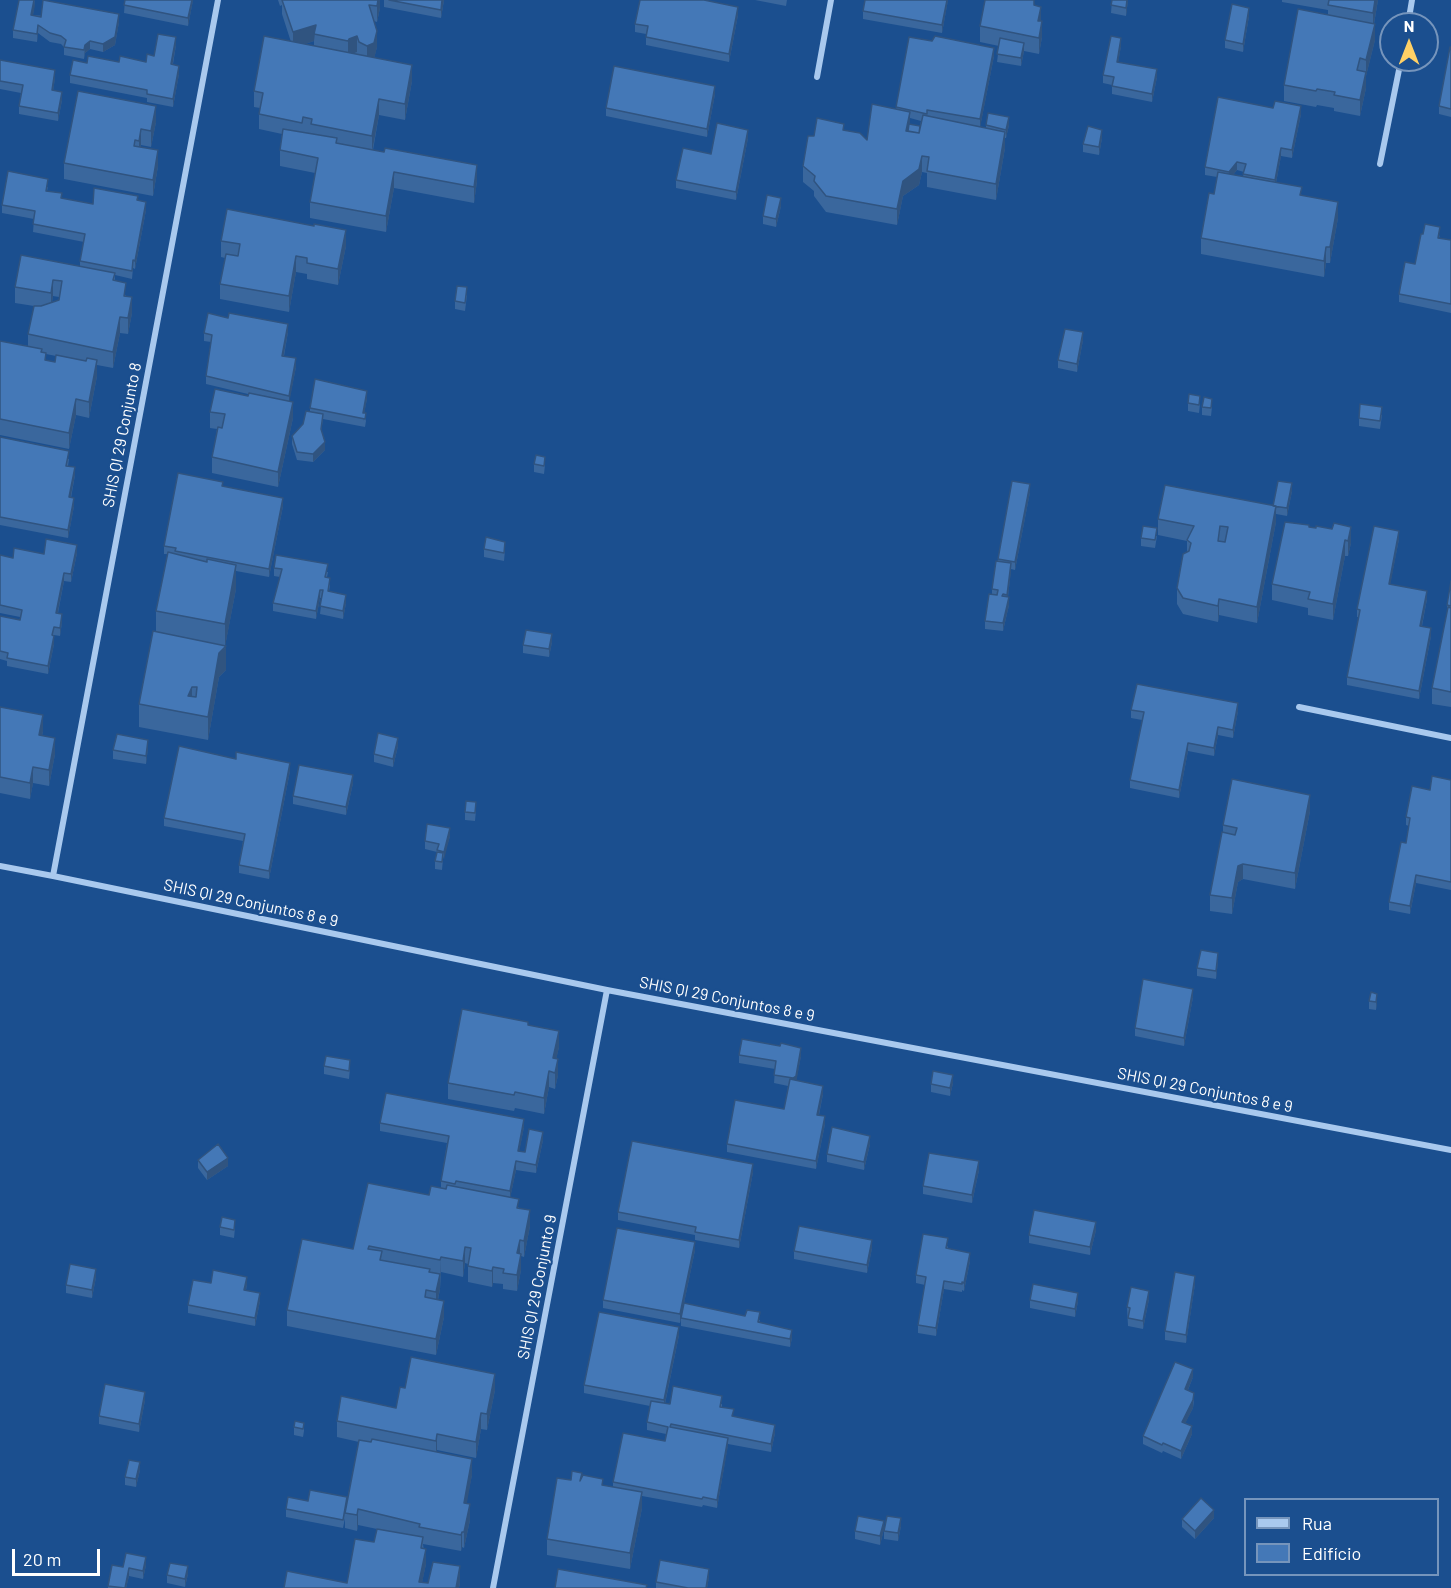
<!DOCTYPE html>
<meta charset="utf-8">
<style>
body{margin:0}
#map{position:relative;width:1451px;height:1588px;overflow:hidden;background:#1b4f8f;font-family:Barlow,sans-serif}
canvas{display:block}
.legend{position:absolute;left:1244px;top:1498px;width:195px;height:78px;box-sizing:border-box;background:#1b4f8f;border:2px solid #7695bc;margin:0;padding:8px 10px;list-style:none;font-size:18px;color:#fff}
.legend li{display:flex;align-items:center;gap:12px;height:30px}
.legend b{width:30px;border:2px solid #7695bc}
.north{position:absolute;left:1379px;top:12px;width:60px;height:60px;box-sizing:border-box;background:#1b4f8f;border:2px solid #7695bc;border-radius:50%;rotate:0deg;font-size:16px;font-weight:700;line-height:24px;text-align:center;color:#fff}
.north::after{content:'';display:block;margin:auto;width:21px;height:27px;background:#ffd166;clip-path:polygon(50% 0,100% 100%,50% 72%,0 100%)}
.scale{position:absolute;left:12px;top:1549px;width:88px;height:27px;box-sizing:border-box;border:3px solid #fff;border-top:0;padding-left:8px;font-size:18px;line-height:21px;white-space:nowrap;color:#fff;-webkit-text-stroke:4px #1b4f8f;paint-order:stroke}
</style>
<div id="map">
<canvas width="1451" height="1588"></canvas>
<ul class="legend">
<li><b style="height:8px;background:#a9c9ee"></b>Rua</li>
<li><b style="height:16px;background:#4478b7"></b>Edifício</li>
</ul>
<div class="north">N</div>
<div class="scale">20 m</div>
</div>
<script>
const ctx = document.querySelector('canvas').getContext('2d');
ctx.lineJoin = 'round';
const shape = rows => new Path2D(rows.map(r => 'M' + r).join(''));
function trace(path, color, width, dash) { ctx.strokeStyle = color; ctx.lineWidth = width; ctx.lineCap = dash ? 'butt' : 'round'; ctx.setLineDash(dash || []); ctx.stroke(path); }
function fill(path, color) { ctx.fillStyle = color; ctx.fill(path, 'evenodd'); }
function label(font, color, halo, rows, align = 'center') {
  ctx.font = font + ' Barlow,sans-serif'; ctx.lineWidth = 4.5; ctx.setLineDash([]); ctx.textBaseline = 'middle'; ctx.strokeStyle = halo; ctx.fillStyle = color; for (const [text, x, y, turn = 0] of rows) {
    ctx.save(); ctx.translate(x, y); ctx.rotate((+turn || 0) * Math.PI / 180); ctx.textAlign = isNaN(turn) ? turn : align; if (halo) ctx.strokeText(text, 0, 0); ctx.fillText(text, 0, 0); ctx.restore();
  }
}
const minor = shape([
 [1408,24,1412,0],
 [817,77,831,0],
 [1380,164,1401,60],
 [1299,707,1451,738],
 [0,866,53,876,607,990,1451,1150],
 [53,876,218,0],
 [493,1588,607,990]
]);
const wall = shape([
 [35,0,33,15,119,22,115,45,103,52,90,49,85,53,84,59,64,55,64,47,61,44,50,42,38,33,37,42,13,38,13,30],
 [125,0,193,0,188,26,124,13],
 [278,0,380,0,380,8,377,22,374,21,377,47,374,58,412,81,405,120,379,115,373,150,477,181,474,203,394,188,386,232,310,218,310,202,315,173,280,166,280,150,282,134,259,129,259,114,260,108,254,107,254,91,291,42,282,14,282,5,280,6],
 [314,41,314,46,305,44],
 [384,0,444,0,441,18,384,7],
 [755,0,787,0,786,6],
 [948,0,942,33,863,19,863,11],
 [1112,0,1128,0,1126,16,1111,13],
 [1282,0,1378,0,1374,24,1375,40,1366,76,1366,88,1360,116,1334,111,1334,108,1317,105,1316,107,1284,101,1284,85,1328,15,1328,10,1282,2],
 [1035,5,1041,21,1042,37,1039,54,1024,51,1021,66,997,62,999,46,980,42,980,26],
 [738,15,729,62,646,45,646,34,635,32,635,24],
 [1249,16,1243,52,1225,48,1225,40],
 [909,37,994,56,980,127,986,128,986,125,1009,125,1006,138,1005,138,1005,148,996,200,927,187,927,173,922,172,919,185,903,196,897,225,826,212,814,196,814,191,803,182,803,166,814,136,844,130,867,140,896,109],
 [910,118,921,121,920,126,910,124],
 [176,45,173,64,179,74,173,107,147,102,147,98,70,83,70,75,87,63,146,62,154,56],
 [1121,46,1118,62,1157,77,1152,102,1112,94,1112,85,1103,83,1103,75],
 [1451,47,1451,117,1439,114,1439,106],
 [0,60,55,78,53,91,62,100,58,121,19,114,19,106,21,93,0,89],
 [715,94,707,137,606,116,606,108],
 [1301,114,1292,158,1281,156,1276,183,1302,195,1338,218,1330,263,1326,263,1324,277,1201,254,1201,238,1214,194,1217,177,1205,175,1205,167],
 [1237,170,1244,172,1243,176,1233,175],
 [156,122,151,147,141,145,141,147,158,166,153,196,64,179,64,163],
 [748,138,736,200,676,188,676,180],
 [1102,138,1099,155,1083,152,1083,144],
 [48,187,47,191,62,198,93,204,138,200,146,210,135,269,133,268,132,279,115,275,115,280,126,296,132,313,128,334,120,333,113,368,97,365,97,376,89,418,76,415,69,449,0,435,0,341,28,346,28,334,34,306,15,303,15,287,80,267,80,261,84,242,33,232,34,219,2,213,2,205],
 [53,296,59,297,59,300,52,302],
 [46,354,56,356,55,362,46,361],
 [781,206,776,227,763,224,763,216],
 [1440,235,1439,238,1451,240,1451,313,1399,302,1399,294,1415,264],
 [221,241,346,246,338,285,307,279,307,274,296,272,289,312,220,299,220,284,225,258,221,257],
 [467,295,465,311,455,309,455,301],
 [288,332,284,356,296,367,289,401,293,418,278,487,212,473,212,457,217,429,210,428,210,412,248,396,248,394,206,384,206,376,211,342,204,341,204,333],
 [1083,340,1077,372,1058,368,1058,360],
 [367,399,364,413,366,421,365,427,323,419,321,432,325,450,313,462,297,460,292,444,292,436,303,424,310,412,310,408],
 [1188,403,1200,404,1199,413,1188,411],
 [1202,407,1212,407,1211,416,1202,415],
 [1382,415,1380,429,1359,426,1359,418],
 [0,437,69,459,68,466,75,475,71,498,74,506,68,538,0,525],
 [534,464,545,465,544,474,534,472],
 [223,486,283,506,269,577,236,571,236,589,225,646,226,670,219,677,208,740,139,727,139,704,156,632,156,611,168,554,164,554,164,546],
 [1292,491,1287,516,1276,514,1276,522,1257,623,1219,615,1218,622,1183,614,1177,604,1177,588,1187,552,1187,541,1158,535,1158,519,1273,505],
 [1030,492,1015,570,1011,569,1008,597,1009,605,1003,631,985,629,985,621,992,594,992,589,998,559],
 [1309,527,1332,529,1351,543,1348,556,1345,556,1333,620,1308,615,1308,608,1272,600,1272,584],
 [1157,536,1155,548,1141,546,1141,538],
 [1399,539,1390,584,1427,599,1422,626,1431,636,1419,699,1347,685,1347,677,1359,617,1357,617,1357,609],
 [484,549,505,550,504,561,484,557],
 [77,553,71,582,64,581,58,613,62,622,60,636,54,635,54,644,48,674,7,666,7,661,0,659,0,616,20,620,20,617,0,613,0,555,13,558,44,554],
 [274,568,328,572,327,577,330,586,329,591,346,603,343,619,320,614,322,598,320,598,316,619,273,611,273,603,280,577,274,576],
 [1451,581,1451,707,1432,704,1432,688,1447,613,1447,605],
 [552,642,549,657,523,653,523,645],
 [0,707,43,731,42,736,55,754,49,786,33,783,30,799,0,793],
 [1131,710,1238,711,1233,738,1218,735,1214,756,1188,751,1179,798,1130,788,1130,780,1142,720,1131,718],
 [398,746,393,767,374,762,374,754],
 [148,748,146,764,113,759,113,750],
 [290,771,269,879,239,873,239,865,243,841,164,826,164,818],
 [1451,780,1451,890,1416,883,1410,914,1389,910,1389,902,1406,843,1409,826,1406,825,1406,817,1430,790],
 [353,783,346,815,293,804,293,796],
 [476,810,475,821,465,820,465,812],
 [1310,811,1295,889,1243,879,1238,882,1232,914,1210,911,1210,895,1223,833,1223,825],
 [450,836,443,859,442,870,435,869,435,861,437,852,425,849,425,841],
 [1218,961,1216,979,1197,976,1197,968],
 [1193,997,1184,1046,1135,1036,1135,1028],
 [1369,1001,1377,1002,1376,1010,1369,1009],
 [528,1025,559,1047,556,1059,558,1075,555,1089,549,1087,544,1114,515,1108,514,1111,448,1099,448,1083],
 [739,1055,801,1056,796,1081,823,1094,819,1115,825,1124,816,1169,727,1152,727,1144,784,1109,788,1086,774,1083,775,1069,739,1063],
 [324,1066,350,1068,349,1079,324,1074],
 [953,1083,950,1096,931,1092,931,1084],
 [380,1123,524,1127,519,1151,525,1152,543,1140,536,1173,516,1170,510,1198,519,1208,530,1226,524,1257,521,1256,521,1270,517,1291,503,1289,503,1284,493,1283,492,1287,468,1282,468,1264,465,1263,463,1277,441,1272,440,1289,438,1300,444,1317,436,1355,287,1326,287,1310,353,1249,429,1195,441,1188,441,1181,447,1143,380,1131],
 [870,1144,864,1170,827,1162,827,1154],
 [198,1160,228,1166,207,1180,198,1168],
 [979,1170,972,1203,923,1194,923,1186],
 [753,1172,739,1248,695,1240,695,1235,618,1220,618,1212],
 [220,1227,235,1228,234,1238,220,1235],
 [1096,1230,1090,1255,1029,1243,1029,1235],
 [948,1246,948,1249,970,1261,964,1291,962,1290,962,1292,944,1289,936,1336,918,1333,918,1325,925,1285,916,1283,916,1275],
 [872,1248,867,1273,794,1259,794,1251],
 [695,1250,684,1303,760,1320,759,1323,792,1338,790,1347,681,1326,681,1318,683,1309,680,1323,603,1308,603,1300],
 [96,1277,92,1298,66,1293,66,1285],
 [211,1283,247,1285,246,1290,260,1301,255,1326,188,1313,188,1305],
 [1195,1284,1186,1343,1165,1340,1165,1331],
 [1149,1299,1143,1329,1128,1326,1127,1307],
 [1030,1300,1078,1301,1075,1317,1030,1308],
 [679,1335,665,1404,722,1404,722,1407,734,1417,775,1433,771,1452,728,1444,717,1508,703,1505,702,1507,642,1496,642,1508,630,1569,547,1555,547,1539,571,1480,582,1477,603,1485,613,1487,613,1482,665,1441,666,1434,647,1430,647,1422,650,1406,584,1393,584,1385],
 [1193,1377,1188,1390,1194,1401,1193,1408,1185,1423,1192,1434,1181,1459,1163,1451,1162,1453,1143,1444,1143,1436],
 [405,1388,495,1390,487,1430,481,1429,476,1458,437,1450,437,1452,472,1475,466,1503,470,1520,464,1548,462,1547,461,1551,423,1544,426,1564,422,1582,428,1583,460,1582,459,1588,284,1588,347,1583,374,1542,377,1529,358,1525,357,1531,345,1528,345,1518,343,1528,286,1517,286,1509,308,1501,347,1500,359,1442,337,1437,337,1421,396,1408],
 [145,1400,139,1432,99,1424,99,1416],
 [304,1423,304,1431,303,1437,294,1435,294,1427],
 [140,1470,136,1487,125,1485,125,1477],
 [1214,1518,1195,1539,1182,1527,1182,1519],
 [901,1526,898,1541,884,1539,884,1531],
 [884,1529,880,1545,855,1539,855,1531],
 [146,1565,143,1579,129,1576,126,1588,108,1588,108,1586,123,1567],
 [188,1574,185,1587,167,1583,167,1575],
 [709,1577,707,1588,656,1588,656,1582]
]);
const shadedWall = shape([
 [34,0,35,6,31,23,31,15],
 [192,0,193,0,188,26,188,18],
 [378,0,380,0,380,8,377,22,377,6],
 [442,0,444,0,441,18,441,10],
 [947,0,948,0,942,33,942,25],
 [1127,0,1128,0,1126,16,1126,8],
 [1375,0,1378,0,1373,29,1373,13],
 [738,7,738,15,729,62,729,54],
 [1041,7,1041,23,1038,21],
 [1249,8,1249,16,1243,52,1243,44],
 [119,14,119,22,115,45,103,52,103,44],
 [1042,21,1042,37,1039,54,1039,38],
 [1375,24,1375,40,1366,76,1366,60],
 [38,25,38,33,37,42,37,34],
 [316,25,314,41,293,48,293,32],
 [377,31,377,47,374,59,367,61,367,46],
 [357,36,357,52,349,55,348,57,348,41,349,39],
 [176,37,176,45,171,72,171,64],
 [1121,38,1121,46,1117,70,1117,62],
 [90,41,90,49,85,53,84,59,85,45],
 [1024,43,1024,51,1021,66,1021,58],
 [994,48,994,56,980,128,980,119],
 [412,65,412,81,405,120,405,104],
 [179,66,179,74,173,107,173,99],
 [1157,69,1157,77,1152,102,1152,94],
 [55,70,55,78,52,98,52,90],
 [1366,72,1366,88,1360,116,1360,100],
 [715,86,715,94,707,137,707,129],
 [62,92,62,100,58,121,58,113],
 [379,99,379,115,372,152,372,136],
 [156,106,156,122,151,147,151,131],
 [1301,106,1301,114,1292,158,1292,150],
 [910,112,910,128,908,131,908,137,906,131],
 [1009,117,1009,125,1006,138,1006,130],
 [141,129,141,145,139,157,139,141],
 [748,130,748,138,736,200,736,192],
 [1102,130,1102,138,1099,155,1099,147],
 [1005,132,1005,148,996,200,996,184],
 [1281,148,1281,156,1275,188,1275,180],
 [158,150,158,166,153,196,153,180],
 [922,156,922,172,919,185,903,196,897,225,897,209,903,181],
 [1237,162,1237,170,1229,180,1229,172],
 [477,165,477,181,474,203,474,187],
 [394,172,394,188,386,232,386,216],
 [781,198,781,206,776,227,776,219],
 [146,202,146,210,135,269,135,261],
 [1338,202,1338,218,1330,263,1330,247],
 [346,230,346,246,338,285,338,269],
 [1326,247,1326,263,1324,277,1324,261],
 [296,256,296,272,289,312,289,296],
 [53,280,53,296,51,309,51,293],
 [132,297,132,313,128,334,128,318],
 [120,317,120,333,113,368,113,352],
 [288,324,288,332,282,364,282,356],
 [1083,332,1083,340,1077,372,1077,364],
 [296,358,296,367,289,404,289,396],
 [97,360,97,376,89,418,89,402],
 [367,391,367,399,363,421,363,413],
 [76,399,76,415,69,449,69,433],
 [293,402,293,418,278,487,278,472],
 [325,442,325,450,313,462,313,454],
 [75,467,75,475,69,505,69,497],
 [1292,483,1292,491,1287,516,1287,508],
 [1030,484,1030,492,1015,570,1015,562],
 [74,498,74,506,68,538,68,530],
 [283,498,283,506,269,577,269,569],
 [1276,506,1276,522,1257,623,1257,607],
 [1351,527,1351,543,1348,556,1348,541],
 [1399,531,1399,539,1389,592,1389,584],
 [1345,540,1345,556,1333,620,1333,604],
 [77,545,77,553,71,582,71,574],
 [1011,563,1011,572,1007,603,1007,595],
 [236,565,236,589,225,647,226,646,226,670,219,677,208,740,208,717,219,653,225,648,225,624],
 [64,573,64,581,56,621,56,613],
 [320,590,320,598,316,619,316,611],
 [1427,591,1427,599,1420,634,1420,626],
 [346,595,346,603,343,619,343,611],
 [1009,597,1009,605,1003,631,1003,623],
 [1219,599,1219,615,1218,622,1218,606],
 [62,614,62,622,60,636,60,628],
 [1431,628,1431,636,1419,699,1419,691],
 [552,634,552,642,549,657,549,649],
 [54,636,54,644,48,674,48,666],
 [192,687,192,710,188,696],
 [1238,703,1238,711,1233,738,1233,730],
 [43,715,43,731,39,751,39,735],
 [1218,727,1218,735,1214,756,1214,748],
 [55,738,55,754,49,786,49,770],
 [398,738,398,746,393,767,393,759],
 [148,740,148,748,146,764,146,756],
 [1188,743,1188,751,1179,798,1179,790],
 [290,763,290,771,269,879,269,871],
 [33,767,33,783,30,799,30,783],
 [353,775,353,783,346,815,346,807],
 [1310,795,1310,811,1295,889,1295,873],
 [450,828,450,836,444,860,444,852],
 [1243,864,1243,879,1238,882,1232,914,1232,898,1238,866],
 [1416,875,1416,883,1410,914,1410,906],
 [1218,953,1218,961,1216,979,1216,971],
 [1193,989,1193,997,1184,1046,1184,1038],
 [1377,994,1377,1002,1376,1010,1376,1002],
 [559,1031,559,1047,553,1074,553,1058],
 [801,1048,801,1056,796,1084,793,1086,793,1078],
 [558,1059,558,1075,555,1089,555,1073],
 [549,1071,549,1087,544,1114,544,1098],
 [953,1075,953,1083,950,1096,950,1088],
 [823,1086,823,1094,817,1123,817,1115],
 [825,1116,825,1124,816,1169,816,1161],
 [524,1119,524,1127,518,1159,518,1151],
 [543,1132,543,1140,536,1173,536,1165],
 [870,1136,870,1144,864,1170,864,1162],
 [228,1158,228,1166,207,1180,207,1172],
 [516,1161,516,1170,510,1199,510,1191],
 [979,1161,979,1170,972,1203,972,1195],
 [753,1164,753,1172,739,1248,739,1240],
 [530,1210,530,1226,524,1257,524,1241],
 [1096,1222,1096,1230,1090,1255,1090,1247],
 [520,1240,520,1256,517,1253],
 [872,1240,872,1248,867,1273,867,1265],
 [695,1242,695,1250,680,1323,680,1314],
 [465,1247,465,1263,463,1277,463,1261],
 [970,1253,970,1261,964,1291,964,1283],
 [521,1254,521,1270,517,1291,517,1275],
 [441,1257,440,1289,436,1308,436,1292,440,1274],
 [493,1267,493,1283,492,1287,492,1271],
 [96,1269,96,1277,92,1298,92,1290],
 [1195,1276,1195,1284,1186,1343,1186,1335],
 [247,1277,247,1285,244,1298,244,1290],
 [944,1281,944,1289,936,1336,936,1328],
 [1149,1291,1149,1299,1143,1329,1143,1321],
 [260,1293,260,1301,255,1326,255,1318],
 [1078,1293,1078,1301,1075,1317,1075,1309],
 [444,1301,444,1317,436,1355,436,1339],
 [679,1327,679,1335,664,1408,664,1400],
 [792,1330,792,1338,790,1347,790,1339],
 [1193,1369,1193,1377,1185,1397,1185,1389],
 [495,1374,495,1390,487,1430,487,1414],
 [145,1392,145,1400,139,1432,139,1424],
 [1194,1393,1193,1408,1182,1430,1182,1422],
 [481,1413,481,1429,476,1458,476,1442],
 [775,1425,775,1433,771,1452,771,1444],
 [1192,1426,1192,1434,1181,1459,1181,1451],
 [437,1434,437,1450,436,1457,436,1441],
 [728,1438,728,1446,717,1508,717,1500],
 [472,1459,472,1475,464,1519,464,1503],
 [140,1462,140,1470,136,1487,136,1479],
 [642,1492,642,1508,630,1569,630,1553],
 [470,1504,470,1520,464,1548,464,1532],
 [358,1509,358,1525,357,1531,357,1515],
 [1214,1510,1214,1518,1195,1539,1195,1531],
 [901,1518,901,1526,898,1541,898,1533],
 [884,1521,884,1529,880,1545,880,1536],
 [462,1532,462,1547,461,1551,461,1535],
 [426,1549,426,1564,421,1588,419,1582],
 [146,1557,146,1565,143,1579,143,1571],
 [188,1566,188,1574,185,1587,185,1579],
 [460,1566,460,1582,459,1588,456,1588],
 [129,1568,129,1576,126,1588,125,1588],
 [709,1569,709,1577,707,1588,706,1588]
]);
const building = shape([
 [19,0,34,0,31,15,41,17,43,0,119,14,115,37,103,44,90,41,85,45,84,50,64,47,66,40,61,36,50,33,38,25,37,34,13,30,19,0],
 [125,0,192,0,188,18,124,5,125,0],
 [282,0,378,0,377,6,369,5,377,31,374,43,367,46,359,42,357,36,349,39,348,41,314,34,316,25,293,32,282,0],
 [389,0,442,0,441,10,389,0],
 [640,0,704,0,738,7,729,54,646,37,648,26,635,24,640,0],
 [865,0,947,0,942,25,863,11,865,0],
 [985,0,1034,0,1034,5,1041,7,1038,21,1042,21,1039,38,980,26,985,0],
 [1112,0,1127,0,1126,8,1111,5,1112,0],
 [1329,0,1375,0,1373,13,1328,5,1329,0],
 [1232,4,1249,8,1243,44,1225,40,1232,4],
 [1298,9,1375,24,1366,60,1360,58,1357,70,1366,72,1360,100,1334,95,1335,92,1317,89,1316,91,1284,85,1298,9],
 [158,34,176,37,171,64,179,66,173,99,147,94,147,90,70,75,73,60,87,63,88,56,119,62,120,56,146,62,147,54,154,56,158,34],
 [264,36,412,65,405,104,379,99,372,136,311,124,312,119,303,117,302,123,259,114,263,93,254,91,264,36],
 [935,36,994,48,980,119,927,110,927,114,896,107,909,37,932,41,935,36],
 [1111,36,1121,38,1117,62,1157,69,1152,94,1112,86,1114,77,1103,75,1111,36],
 [1000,38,1024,43,1021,58,997,54,1000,38],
 [1450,47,1451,47,1451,109,1439,106,1450,47],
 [0,60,55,70,52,90,62,92,58,113,19,106,23,85,0,81,0,60],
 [614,66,715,86,707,129,606,108,614,66],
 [78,91,156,106,151,131,141,129,139,141,135,140,134,146,158,150,153,180,64,163,78,91],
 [1218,97,1273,108,1275,101,1301,106,1292,150,1281,148,1275,180,1243,174,1246,164,1237,162,1229,172,1205,167,1218,97],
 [872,104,910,112,906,131,919,133,923,115,1005,132,996,184,927,171,929,157,922,156,919,169,903,181,897,209,826,196,814,181,815,176,803,166,808,136,814,136,817,118,844,124,843,130,860,133,867,140,872,104],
 [988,113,1009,117,1006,130,986,125,988,113],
 [717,123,748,130,736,192,676,180,683,148,711,154,717,123],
 [909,124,920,126,919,133,908,131,909,124],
 [1088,126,1102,130,1099,147,1083,144,1088,126],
 [283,129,337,138,336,143,384,152,385,148,477,165,474,187,394,172,386,216,310,202,318,158,280,150,283,129],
 [8,171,48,179,46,191,62,193,61,198,93,204,94,188,138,196,137,200,146,202,135,261,133,260,132,271,80,261,85,234,33,224,35,211,2,205,8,171],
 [1218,172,1302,187,1300,195,1338,202,1330,247,1326,247,1324,261,1201,238,1209,193,1214,194,1218,172],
 [767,195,781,198,776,219,763,216,767,195],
 [227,209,314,226,314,224,346,230,338,269,307,263,307,258,296,256,289,296,220,284,226,254,238,256,240,244,221,241,227,209],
 [1425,224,1440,227,1438,238,1451,240,1451,304,1399,294,1405,262,1415,264,1421,234,1423,234,1425,224],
 [21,255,115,273,113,280,126,283,124,296,132,297,128,318,120,317,113,352,28,334,34,306,41,306,59,300,62,281,53,280,51,293,15,287,21,255],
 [457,286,467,287,465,303,455,301,457,286],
 [208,313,228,318,229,313,288,324,282,356,296,358,289,396,206,376,212,335,204,333,208,313],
 [1065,329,1083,332,1077,364,1058,360,1065,329],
 [0,341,42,349,41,352,46,353,45,360,55,362,56,355,86,361,87,358,97,360,89,402,76,399,69,433,0,419,0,341],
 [315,379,367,391,363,413,366,413,365,419,310,408,315,379],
 [215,389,248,396,249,393,293,402,278,472,212,457,218,427,222,428,225,414,210,412,215,389],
 [1189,394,1200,396,1199,405,1188,403,1189,394],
 [1204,397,1212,399,1211,408,1202,407,1204,397],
 [1360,404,1382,407,1380,421,1359,418,1360,404],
 [306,411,323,414,321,429,325,442,313,454,297,452,292,436,303,424,306,411],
 [0,437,69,451,66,466,75,467,69,497,74,498,68,530,0,517,0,437],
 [536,455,545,457,544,466,534,464,536,455],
 [178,473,223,482,222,486,283,498,269,569,175,551,176,548,164,546,178,473],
 [1012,481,1030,484,1015,562,998,559,1012,481],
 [1278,481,1292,483,1287,508,1273,506,1278,481],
 [1165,485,1276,506,1257,607,1219,599,1218,606,1183,598,1177,588,1183,554,1189,551,1191,543,1187,540,1194,526,1158,519,1165,485],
 [1220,526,1228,527,1225,542,1218,541,1220,526],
 [1285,522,1309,525,1309,527,1316,528,1316,526,1332,529,1334,523,1351,527,1348,541,1345,540,1333,604,1308,599,1310,592,1272,584,1285,522],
 [1143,526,1157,528,1155,540,1141,538,1143,526],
 [1374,526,1399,531,1389,584,1427,591,1420,626,1431,628,1419,691,1347,677,1360,610,1357,609,1374,526],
 [486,537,505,542,504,553,484,549,486,537],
 [46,539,77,545,71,574,64,573,56,613,62,614,60,628,54,627,52,635,54,636,48,666,7,658,8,653,0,651,0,616,20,620,22,610,0,605,0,555,13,558,14,548,44,554,46,539],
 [168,552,207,562,207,559,236,565,225,624,156,611,168,552],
 [276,555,328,564,325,577,330,578,328,591,346,595,343,611,320,606,323,590,320,590,316,611,273,603,282,569,274,568,276,555],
 [996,561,1011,563,1007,595,1003,594,1002,596,1009,597,1003,623,985,621,989,594,997,595,998,590,992,589,996,561],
 [1451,581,1451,606,1447,605,1451,581],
 [1448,607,1451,608,1451,692,1432,688,1448,607],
 [526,630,552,634,549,649,523,645,526,630],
 [153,631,226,646,219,653,208,717,139,704,153,631],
 [192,687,197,687,196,697,188,696,192,687],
 [1137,684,1238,703,1233,730,1218,727,1214,748,1188,743,1179,790,1130,780,1144,712,1131,710,1137,684],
 [0,707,43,715,39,735,55,738,49,770,33,767,30,783,0,777,0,707],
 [378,733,398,738,393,759,374,754,378,733],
 [117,734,148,740,146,756,113,750,117,734],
 [179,746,236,759,236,752,290,763,269,871,239,865,245,834,164,818,179,746],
 [299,765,353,775,346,807,293,796,299,765],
 [1432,776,1451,780,1451,882,1416,875,1410,906,1389,902,1401,842,1406,843,1410,818,1406,817,1412,786,1430,790,1432,776],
 [1232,779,1310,795,1295,873,1243,864,1238,866,1232,898,1210,895,1222,832,1235,835,1237,828,1223,825,1232,779],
 [466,801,476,802,475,813,465,812,466,801],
 [427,824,450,828,444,852,437,850,439,844,425,841,427,824],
 [437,852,443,853,442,862,435,861,437,852],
 [1201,950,1218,953,1216,971,1197,968,1201,950],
 [1143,979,1193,989,1184,1038,1135,1028,1143,979],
 [1371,992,1377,994,1376,1002,1369,1001,1371,992],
 [462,1009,528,1022,528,1025,559,1031,553,1058,558,1059,555,1073,549,1071,544,1098,515,1092,514,1095,448,1083,462,1009],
 [742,1039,780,1046,781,1043,801,1048,796,1076,793,1078,774,1075,776,1061,739,1055,742,1039],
 [326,1056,350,1060,349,1071,324,1066,326,1056],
 [933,1071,953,1075,950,1088,931,1084,933,1071],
 [790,1079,823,1086,817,1115,825,1116,816,1161,727,1144,735,1100,784,1109,790,1079],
 [386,1093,524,1119,518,1151,525,1152,529,1129,543,1132,536,1165,516,1161,510,1191,456,1181,455,1184,441,1181,449,1136,380,1123,386,1093],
 [832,1127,870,1136,864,1162,827,1154,832,1127],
 [632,1141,753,1164,739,1240,695,1232,696,1227,618,1212,632,1141],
 [218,1144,228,1158,207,1172,198,1160,218,1144],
 [929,1153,979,1161,972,1195,923,1186,929,1153],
 [368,1183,429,1195,431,1186,446,1189,447,1185,519,1199,517,1208,530,1210,524,1241,520,1240,517,1253,521,1254,517,1275,503,1273,504,1269,493,1267,492,1271,468,1266,471,1248,465,1247,463,1261,441,1257,440,1260,369,1246,368,1249,382,1251,380,1260,430,1269,429,1272,440,1274,436,1292,426,1290,425,1297,444,1301,436,1339,287,1310,302,1239,353,1249,368,1183],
 [1034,1210,1096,1222,1090,1247,1029,1235,1034,1210],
 [222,1217,235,1220,234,1230,220,1227,222,1217],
 [799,1226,872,1240,867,1265,794,1251,799,1226],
 [617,1228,695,1242,680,1314,603,1300,617,1228],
 [923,1234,948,1238,946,1248,970,1253,964,1283,962,1282,962,1284,944,1281,936,1328,918,1325,926,1277,916,1275,923,1234],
 [70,1264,96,1269,92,1290,66,1285,70,1264],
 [213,1270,247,1277,244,1290,260,1293,255,1318,188,1305,193,1280,211,1283,213,1270],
 [1175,1272,1195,1276,1186,1335,1165,1331,1175,1272],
 [1033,1284,1078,1293,1075,1309,1030,1300,1033,1284],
 [1131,1287,1149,1291,1143,1321,1128,1318,1130,1308,1127,1307,1131,1287],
 [684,1303,745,1316,747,1310,760,1312,758,1322,792,1330,790,1339,681,1318,684,1303],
 [599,1312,679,1327,664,1400,584,1385,599,1312],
 [411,1357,495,1374,487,1414,481,1413,476,1442,437,1434,436,1441,337,1421,341,1396,396,1408,400,1387,405,1388,411,1357],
 [1175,1362,1193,1369,1185,1389,1194,1393,1193,1400,1182,1422,1192,1426,1181,1451,1163,1443,1162,1445,1143,1436,1175,1362],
 [105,1384,145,1392,139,1424,99,1416,105,1384],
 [673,1386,722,1396,720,1407,734,1409,732,1416,775,1425,771,1444,671,1424,670,1427,728,1438,717,1500,703,1497,702,1499,613,1482,623,1433,665,1441,668,1427,647,1422,651,1401,670,1404,673,1386],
 [295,1421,304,1423,303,1429,294,1427,295,1421],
 [372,1439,472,1459,464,1503,470,1504,464,1532,462,1532,461,1535,419,1527,420,1524,358,1509,357,1515,345,1513,359,1440,371,1442,372,1439],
 [129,1460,140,1462,136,1479,125,1477,129,1460],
 [572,1471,582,1473,580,1481,583,1475,603,1479,602,1485,642,1492,630,1553,547,1539,557,1478,571,1480,572,1471],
 [310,1490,347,1497,343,1520,286,1509,288,1497,308,1501,310,1490],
 [1201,1498,1214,1510,1195,1531,1182,1519,1201,1498],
 [858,1516,884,1521,880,1536,855,1531,858,1516],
 [887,1516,901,1518,898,1533,884,1531,887,1516],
 [377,1529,423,1537,421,1548,426,1549,419,1582,428,1583,433,1562,460,1566,456,1588,284,1588,287,1571,347,1583,355,1539,374,1542,377,1529],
 [126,1553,146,1557,143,1571,129,1568,125,1588,108,1586,112,1565,123,1567,126,1553],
 [660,1560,709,1569,706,1588,688,1588,656,1582,660,1560],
 [170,1563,188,1566,185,1579,167,1575,170,1563],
 [558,1569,647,1585,646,1588,555,1588,558,1569]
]);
const streetNames = [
 ["SHIS QI 29 Conjunto 8",122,435,-79],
 ["SHIS QI 29 Conjuntos 8 e 9",251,903,12],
 ["SHIS QI 29 Conjuntos 8 e 9",727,999,11],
 ["SHIS QI 29 Conjuntos 8 e 9",1205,1090,11],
 ["SHIS QI 29 Conjunto 9",537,1287,-79]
];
trace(minor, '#a9c9ee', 6);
fill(wall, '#3a679d');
fill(shadedWall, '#305480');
fill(building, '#4478b7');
trace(building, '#305480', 1.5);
label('16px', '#fff', '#1b4f8f', streetNames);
</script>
